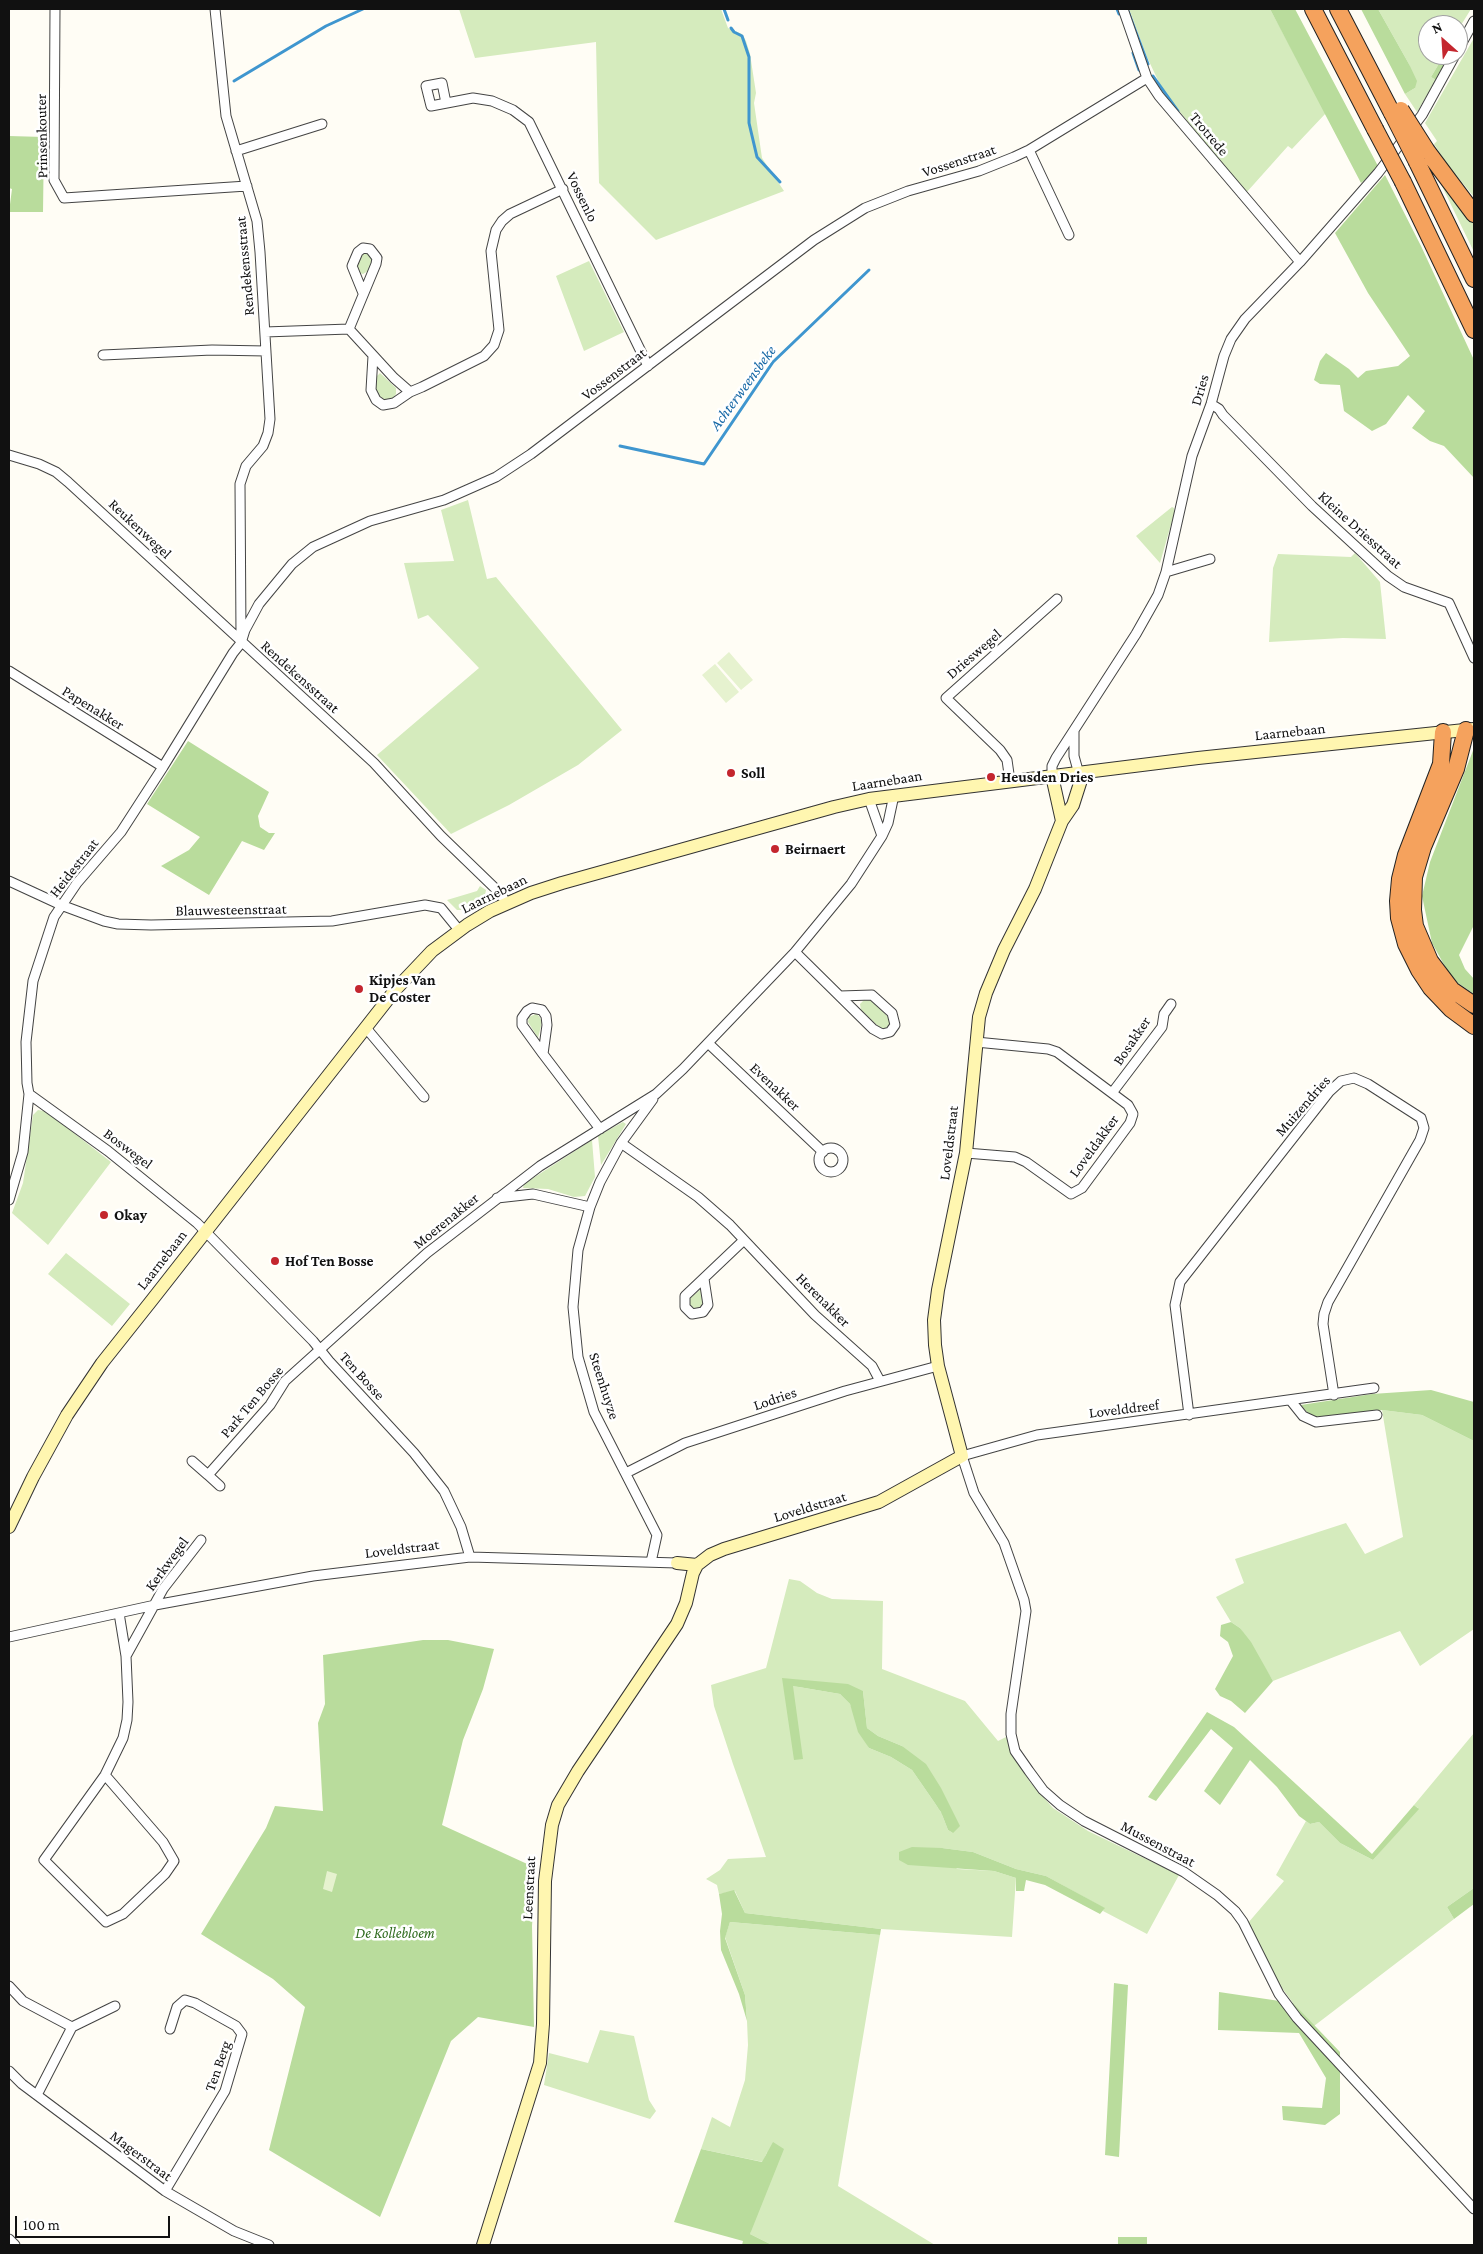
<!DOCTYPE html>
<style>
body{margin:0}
#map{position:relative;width:1483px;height:2254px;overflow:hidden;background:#fffdf5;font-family:"Crimson Pro",serif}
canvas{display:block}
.frame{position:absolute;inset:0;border:10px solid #111;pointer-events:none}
.north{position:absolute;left:1418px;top:15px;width:50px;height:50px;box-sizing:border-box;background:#fff;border:1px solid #a0a0a0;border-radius:50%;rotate:334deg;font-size:14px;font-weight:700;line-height:20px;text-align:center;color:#111}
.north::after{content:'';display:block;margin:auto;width:18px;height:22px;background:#c4262e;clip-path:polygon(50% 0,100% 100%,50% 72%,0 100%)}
.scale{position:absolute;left:15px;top:2216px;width:155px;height:22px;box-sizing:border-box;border:2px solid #111;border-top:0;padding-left:6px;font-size:15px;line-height:18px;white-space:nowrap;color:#111;-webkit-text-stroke:4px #fff;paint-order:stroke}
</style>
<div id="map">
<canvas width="1483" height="2254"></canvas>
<div class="frame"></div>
<div class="north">N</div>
<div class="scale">100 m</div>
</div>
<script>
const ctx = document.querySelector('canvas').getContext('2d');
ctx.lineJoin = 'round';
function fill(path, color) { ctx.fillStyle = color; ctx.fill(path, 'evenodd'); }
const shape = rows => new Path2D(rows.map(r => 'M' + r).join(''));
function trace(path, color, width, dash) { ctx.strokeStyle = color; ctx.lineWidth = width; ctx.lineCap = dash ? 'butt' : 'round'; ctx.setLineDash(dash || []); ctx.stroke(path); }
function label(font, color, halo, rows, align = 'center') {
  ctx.font = font + ' "Crimson Pro",serif'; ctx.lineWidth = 5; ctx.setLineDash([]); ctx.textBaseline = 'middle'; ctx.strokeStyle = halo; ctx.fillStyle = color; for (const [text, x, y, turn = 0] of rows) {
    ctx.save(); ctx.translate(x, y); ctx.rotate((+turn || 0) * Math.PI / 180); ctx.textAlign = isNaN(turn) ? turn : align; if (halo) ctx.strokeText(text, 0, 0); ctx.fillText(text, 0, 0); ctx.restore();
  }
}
const green = shape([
 [459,9,721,9,728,28,742,34,746,41,750,54,756,93,754,103,762,158,784,191,656,240,599,183,596,42,475,58],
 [1129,9,1270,9,1326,113,1292,149,1288,146,1246,193,1163,91,1147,57],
 [1378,9,1471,9,1458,30,1458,25,1428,25,1428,55,1444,55,1431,77,1436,80,1417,112,1405,94,1415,88,1409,64],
 [1474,38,1474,197,1447,164,1434,144,1437,141,1425,123],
 [1439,180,1474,219,1474,252],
 [363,253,369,253,372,260,368,271,363,274,359,273,356,267,360,256],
 [589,261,624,332,584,351,556,276],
 [380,373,396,388,396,394,393,398,386,400,381,398,375,391,376,377],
 [468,500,487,579,496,577,622,730,578,765,509,805,451,834,377,755,479,668,428,615,418,619,404,563,454,561,441,510],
 [1172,507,1174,508,1174,514,1160,563,1136,536],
 [1355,553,1380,582,1386,639,1343,638,1269,642,1273,568,1278,554,1351,557],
 [480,886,486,890,484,900,465,910,457,910,447,900,477,891],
 [865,999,872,1000,889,1018,891,1025,887,1028,880,1028,861,1010,860,1004],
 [536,1014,539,1016,542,1022,538,1038,528,1022,529,1017],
 [38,1110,44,1111,66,1127,111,1162,48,1245,12,1213,23,1183,33,1115],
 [623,1122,626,1124,601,1165,598,1136],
 [592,1140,595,1177,585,1196,574,1197,548,1189,523,1188,524,1184],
 [66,1253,130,1304,112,1326,48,1274],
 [701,1289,703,1302,700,1308,695,1310,689,1307,689,1299],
 [1382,1410,1422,1415,1474,1441,1474,1629,1420,1666,1400,1631,1273,1681,1240,1628,1231,1622,1216,1597,1244,1583,1235,1559,1346,1523,1365,1554,1403,1537],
 [789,1579,800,1581,817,1593,832,1599,883,1601,882,1669,965,1701,998,1741,1006,1737,1013,1754,1030,1782,1053,1808,1088,1831,1179,1875,1147,1934,1103,1911,1104,1908,1046,1876,1016,1869,973,1852,942,1848,957,1869,994,1871,1016,1878,1012,1937,881,1929,745,1913,735,1891,719,1894,717,1885,706,1879,720,1870,728,1859,766,1857,733,1764,714,1706,711,1685,766,1668],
 [793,1686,863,1691,867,1728,878,1736,902,1746,953,1833,948,1830,941,1812,912,1770,891,1757,869,1748,850,1704,840,1694],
 [1474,1733,1474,1888,1447,1907,1454,1919,1314,2026,1293,2003,1276,1980,1248,1923,1284,1881,1276,1875,1306,1821,1310,1824,1319,1822,1340,1843,1373,1860,1418,1808,1414,1805],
 [730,1922,880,1935,838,2186,935,2245,772,2245,750,2234,767,2152,763,2162,701,2149,712,2117,730,2127,745,2080,748,2045,747,2021,745,1995,725,1937],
 [600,2030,634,2036,649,2100,656,2111,650,2119,544,2085,549,2053,588,2063]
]);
const forest = shape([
 [1270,9,1295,9,1379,168,1361,183],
 [1361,9,1378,9,1409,64,1417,81,1415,88,1405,94],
 [1444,55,1451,55,1436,80,1431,77],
 [9,136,44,137,43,212,9,212,12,189,9,188],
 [1385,175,1421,246,1474,360,1474,478,1444,446,1430,441,1412,428,1425,411,1408,395,1386,424,1372,431,1344,411,1340,385,1320,384,1314,380,1320,361,1326,353,1349,369,1358,378,1366,371,1398,366,1410,356,1368,293,1335,233],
 [188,741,269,792,258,816,260,827,269,833,275,833,264,850,242,841,209,895,161,866,189,850,200,837,147,804],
 [1474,748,1474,925,1459,955,1465,969,1474,979,1474,994,1458,983,1447,970,1432,943,1422,896,1430,862],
 [1431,1390,1474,1402,1474,1441,1422,1415,1382,1410,1357,1416,1319,1419,1307,1412,1301,1405,1372,1394],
 [1231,1622,1240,1628,1251,1642,1273,1681,1245,1713,1231,1701,1220,1696,1215,1689,1233,1656,1228,1642,1220,1636,1221,1625],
 [423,1640,448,1640,494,1649,483,1689,463,1740,442,1825,536,1868,532,1926,534,2027,478,2017,451,2041,380,2217,269,2150,305,2007,273,1979,201,1934,266,1828,275,1806,323,1811,318,1723,325,1704,323,1655],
 [782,1678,848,1684,863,1691,867,1728,878,1736,902,1746,926,1764,941,1788,960,1826,953,1833,948,1830,941,1812,912,1770,891,1757,869,1748,858,1732,850,1704,840,1694,793,1686,803,1759,794,1760],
 [1207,1712,1234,1727,1372,1854,1414,1805,1419,1809,1373,1860,1340,1843,1319,1822,1310,1824,1299,1816,1277,1787,1250,1760,1220,1805,1204,1791,1233,1748,1211,1729,1156,1801,1148,1797],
 [912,1847,942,1848,973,1852,1016,1869,1046,1876,1105,1908,1100,1914,1045,1885,1026,1880,1024,1891,1016,1891,1016,1878,994,1871,908,1865,899,1860,899,1852],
 [1474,1888,1474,1904,1454,1919,1447,1907],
 [734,1890,745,1913,881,1929,880,1935,730,1922,725,1938,745,1995,747,2021,739,1994,721,1950,720,1931,722,1914,719,1894],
 [1114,1983,1128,1985,1119,2157,1105,2155],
 [1219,1992,1293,2003,1340,2052,1340,2114,1325,2125,1283,2120,1282,2106,1322,2108,1326,2078,1299,2033,1218,2030],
 [773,2142,784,2149,750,2234,772,2245,742,2245,743,2241,674,2222,701,2149,762,2162],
 [1118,2237,1147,2237,1147,2245,1118,2245]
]);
const pitch = shape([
 [729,652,753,680,741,690,717,663],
 [715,664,739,692,726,703,702,675],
 [327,1871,337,1874,332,1892,323,1889]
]);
const stream = shape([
 [724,9,728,20],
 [1117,9,1119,14],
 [1128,11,1148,64],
 [731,28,734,32,742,36,749,57,749,123,757,157,780,182],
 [1133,53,1139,70],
 [1153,76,1178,111],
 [234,81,326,26,363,9],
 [620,446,704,464,773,362,869,270]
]);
const street = shape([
 [55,9,54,180,64,198,247,186],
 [215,9,226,116,257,221,260,252,270,419,268,433,263,446,246,466,240,484,241,635],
 [1123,9,1147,78,1159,96,1300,262],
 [1458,50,1474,21],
 [446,103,442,83,426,86,431,106,473,98,492,101,513,110,529,122,648,366],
 [1029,150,1069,235],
 [236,151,322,124],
 [349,329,376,264,377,258,370,249,363,248,358,252,352,266,363,293],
 [265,332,349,329,394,378,410,392,422,387,484,356,494,345,499,330,491,251,496,230,502,221,510,214,563,189],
 [103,355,212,350,266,351],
 [373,356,371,390,376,400,383,405,394,403,410,392],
 [1211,404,1219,409,1223,415,1312,506,1388,576,1404,587,1449,603,1474,658],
 [9,455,39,464,56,472,68,482,374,763,441,836,501,894,506,903],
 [1166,572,1210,559],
 [9,671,163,767],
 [1074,731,1074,756,1079,774],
 [1052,776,1052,766,1056,758,1136,634,1158,595,1166,572,1192,456,1211,404,1224,356,1231,339,1245,319,1300,262,1378,173,1422,115,1455,55],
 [1010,781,1007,760,1000,750,946,698,1057,599],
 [869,799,882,836],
 [9,881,61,905,104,921,118,924,151,925,332,921,425,905,441,908,459,930],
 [795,952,873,1029,882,1034,890,1032,895,1025,892,1013,872,995,840,996],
 [366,1028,424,1097],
 [708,1043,823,1152],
 [543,1054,547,1025,546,1016,542,1010,532,1008,527,1011,522,1018,522,1025,543,1054,600,1129],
 [1112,1093,1162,1027,1164,1014,1171,1004],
 [29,1094,108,1151,197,1223,313,1341,329,1361,414,1453,444,1491,461,1527,470,1557],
 [621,1143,698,1197,730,1225,815,1315,872,1366,880,1381],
 '819 1160a12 12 0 1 1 24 0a12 12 0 1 1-24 0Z',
 [966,1153,1015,1157,1026,1162,1071,1194,1082,1188,1130,1123,1133,1114,1128,1105,1057,1052,1048,1049,976,1042],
 [497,1198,533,1194,590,1207],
 [9,1200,23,1152,29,1094,27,1083,26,1042,33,981,54,917,77,883,121,832,163,767,233,653,241,643,245,630,259,604,292,564,313,547,370,521,444,500,496,477,531,454,814,240,865,208,908,191,979,171,1014,157,1029,150,1147,78],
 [704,1279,708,1305,703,1312,692,1314,685,1307,685,1296,744,1240],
 [1374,1388,1037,1435,962,1456,974,1493,1004,1543,1024,1600,1026,1611,1011,1714,1011,1734,1015,1751,1029,1771,1043,1790,1060,1805,1084,1821,1184,1872,1217,1895,1235,1911,1243,1922,1279,1994,1297,2018,1474,2209],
 [1291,1401,1303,1416,1316,1422,1377,1415],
 [1189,1415,1175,1305,1180,1282,1329,1092,1341,1081,1354,1078,1368,1084,1421,1118,1424,1128,1420,1140,1328,1302,1324,1314,1323,1324,1334,1395],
 [192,1461,208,1475,270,1405,285,1381,427,1253,540,1166,656,1094,683,1069,795,952,851,884,882,836,888,823,894,795],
 [626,1473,685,1443,845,1391,938,1366],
 [208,1475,220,1486],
 [651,1562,657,1535,594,1412,578,1357,573,1307,578,1250,590,1207,600,1182,621,1143,653,1099],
 [9,1637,155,1605,313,1576,470,1557,677,1563],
 [126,1656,163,1589,201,1540],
 [105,1775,163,1842,174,1861,165,1874,123,1914,106,1922,44,1860,105,1775,123,1738,127,1720,128,1702,126,1656,119,1613],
 [9,1986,23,2001,72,2027],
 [9,2071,22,2084,165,2191,234,2231,269,2245],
 [37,2095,72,2027,115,2006],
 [165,2191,225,2091,242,2034,236,2026,195,2003,185,2000,177,2007,170,2029],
 [9,2239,15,2245]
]);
const secondary = shape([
 [1052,776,1062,821],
 [9,1527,33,1477,67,1415,102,1363,152,1300,396,989,432,951,467,925,490,911,531,893,562,883,834,807,869,799,1198,758,1474,729],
 [677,1563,697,1565,710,1555,724,1549,879,1502,962,1456,938,1366,935,1345,934,1320,938,1290,966,1153,979,1017,986,993,1004,950,1035,889,1062,821,1073,805,1081,780,1079,774],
 [483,2245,540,2063,543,2024,545,1881,552,1825,558,1805,578,1771,677,1624,686,1603,693,1573,697,1565]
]);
const highway = shape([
 [1313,9,1375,129],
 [1338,9,1392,113],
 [1427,151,1474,214],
 [1417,162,1474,279],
 [1403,182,1474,330],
 [1466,730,1456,769,1423,847,1414,877,1413,910,1415,926,1430,961,1452,990,1474,1005],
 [1443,732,1441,764,1406,855,1400,879,1398,901,1399,918,1406,944,1419,970,1431,988,1451,1009,1474,1026]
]);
const highwayBridge = shape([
 [1401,110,1427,151],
 [1392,113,1417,162],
 [1375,129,1403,182]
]);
const markers = [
 [731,773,5,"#c4262e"],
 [991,777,5,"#c4262e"],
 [775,849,5,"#c4262e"],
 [359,989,5,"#c4262e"],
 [104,1215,5,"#c4262e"],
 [275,1261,5,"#c4262e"]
];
const streetNames = [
 ["Trotrede",1209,134,50],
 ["Prinsenkouter",42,136,-91],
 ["Vossenstraat",959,161,-18],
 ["Vossenlo",582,197,64],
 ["Rendekensstraat",245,266,-95],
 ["Vossenstraat",614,374,-37],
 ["Dries",1200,390,-74],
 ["Reukenwegel",140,529,43],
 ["Kleine Driesstraat",1360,530,42],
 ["Drieswegel",974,654,-41],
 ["Rendekensstraat",300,677,42],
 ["Papenakker",93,708,32],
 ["Laarnebaan",1290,732,-6],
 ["Laarnebaan",887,781,-9],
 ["Heidestraat",74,868,-52],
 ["Laarnebaan",494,894,-26],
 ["Blauwesteenstraat",231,910,-1],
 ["Bosakker",1132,1041,-56],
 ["Evenakker",775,1087,43],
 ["Muizendries",1303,1106,-49],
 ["Loveldstraat",949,1143,-83],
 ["Loveldakker",1094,1146,-54],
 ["Boswegel",128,1149,37],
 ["Moerenakker",446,1221,-39],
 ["Laarnebaan",162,1260,-52],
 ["Herenakker",823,1300,45],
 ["Ten Bosse",362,1376,48],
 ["Steenhuyze",604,1386,72],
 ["Lodries",775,1399,-19],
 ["Park Ten Bosse",252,1402,-50],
 ["Lovelddreef",1124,1409,-7],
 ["Loveldstraat",810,1507,-17],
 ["Loveldstraat",402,1549,-7],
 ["Kerkwegel",167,1564,-54],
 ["Mussenstraat",1158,1844,28],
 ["Leenstraat",529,1888,-87],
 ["Ten Berg",218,2066,-71],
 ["Magerstraat",141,2156,37]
];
const poiNames = [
 ["Soll",741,773],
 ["Heusden Dries",1001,777],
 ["Beirnaert",785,849],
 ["Kipjes Van",369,980],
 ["De Coster",369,997],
 ["Okay",114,1215],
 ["Hof Ten Bosse",285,1261]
];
const parkNames = [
 ["De Kollebloem",395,1933]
];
const waterNames = [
 ["Achterweensbeke",743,388,-54]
];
fill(green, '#d5ebbd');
fill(forest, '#b9dc9c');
fill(pitch, '#e6f2cf');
trace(stream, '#3f96cf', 3);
trace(street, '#444', 11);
trace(secondary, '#333', 14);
trace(highway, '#222', 18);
trace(street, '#fff', 9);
trace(secondary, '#fff6b0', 12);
trace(highway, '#f5a25d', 16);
trace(highwayBridge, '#222', 18, []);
trace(highwayBridge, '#f5a25d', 16);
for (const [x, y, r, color] of markers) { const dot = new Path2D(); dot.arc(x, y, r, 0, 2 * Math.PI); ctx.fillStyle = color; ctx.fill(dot); trace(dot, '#fff', 2); }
label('15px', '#111', '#fff', streetNames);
label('bold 15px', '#111', '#fff', poiNames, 'left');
label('italic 15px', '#2f6b1f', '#fff', parkNames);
label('italic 16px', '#1768a6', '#fff', waterNames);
</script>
